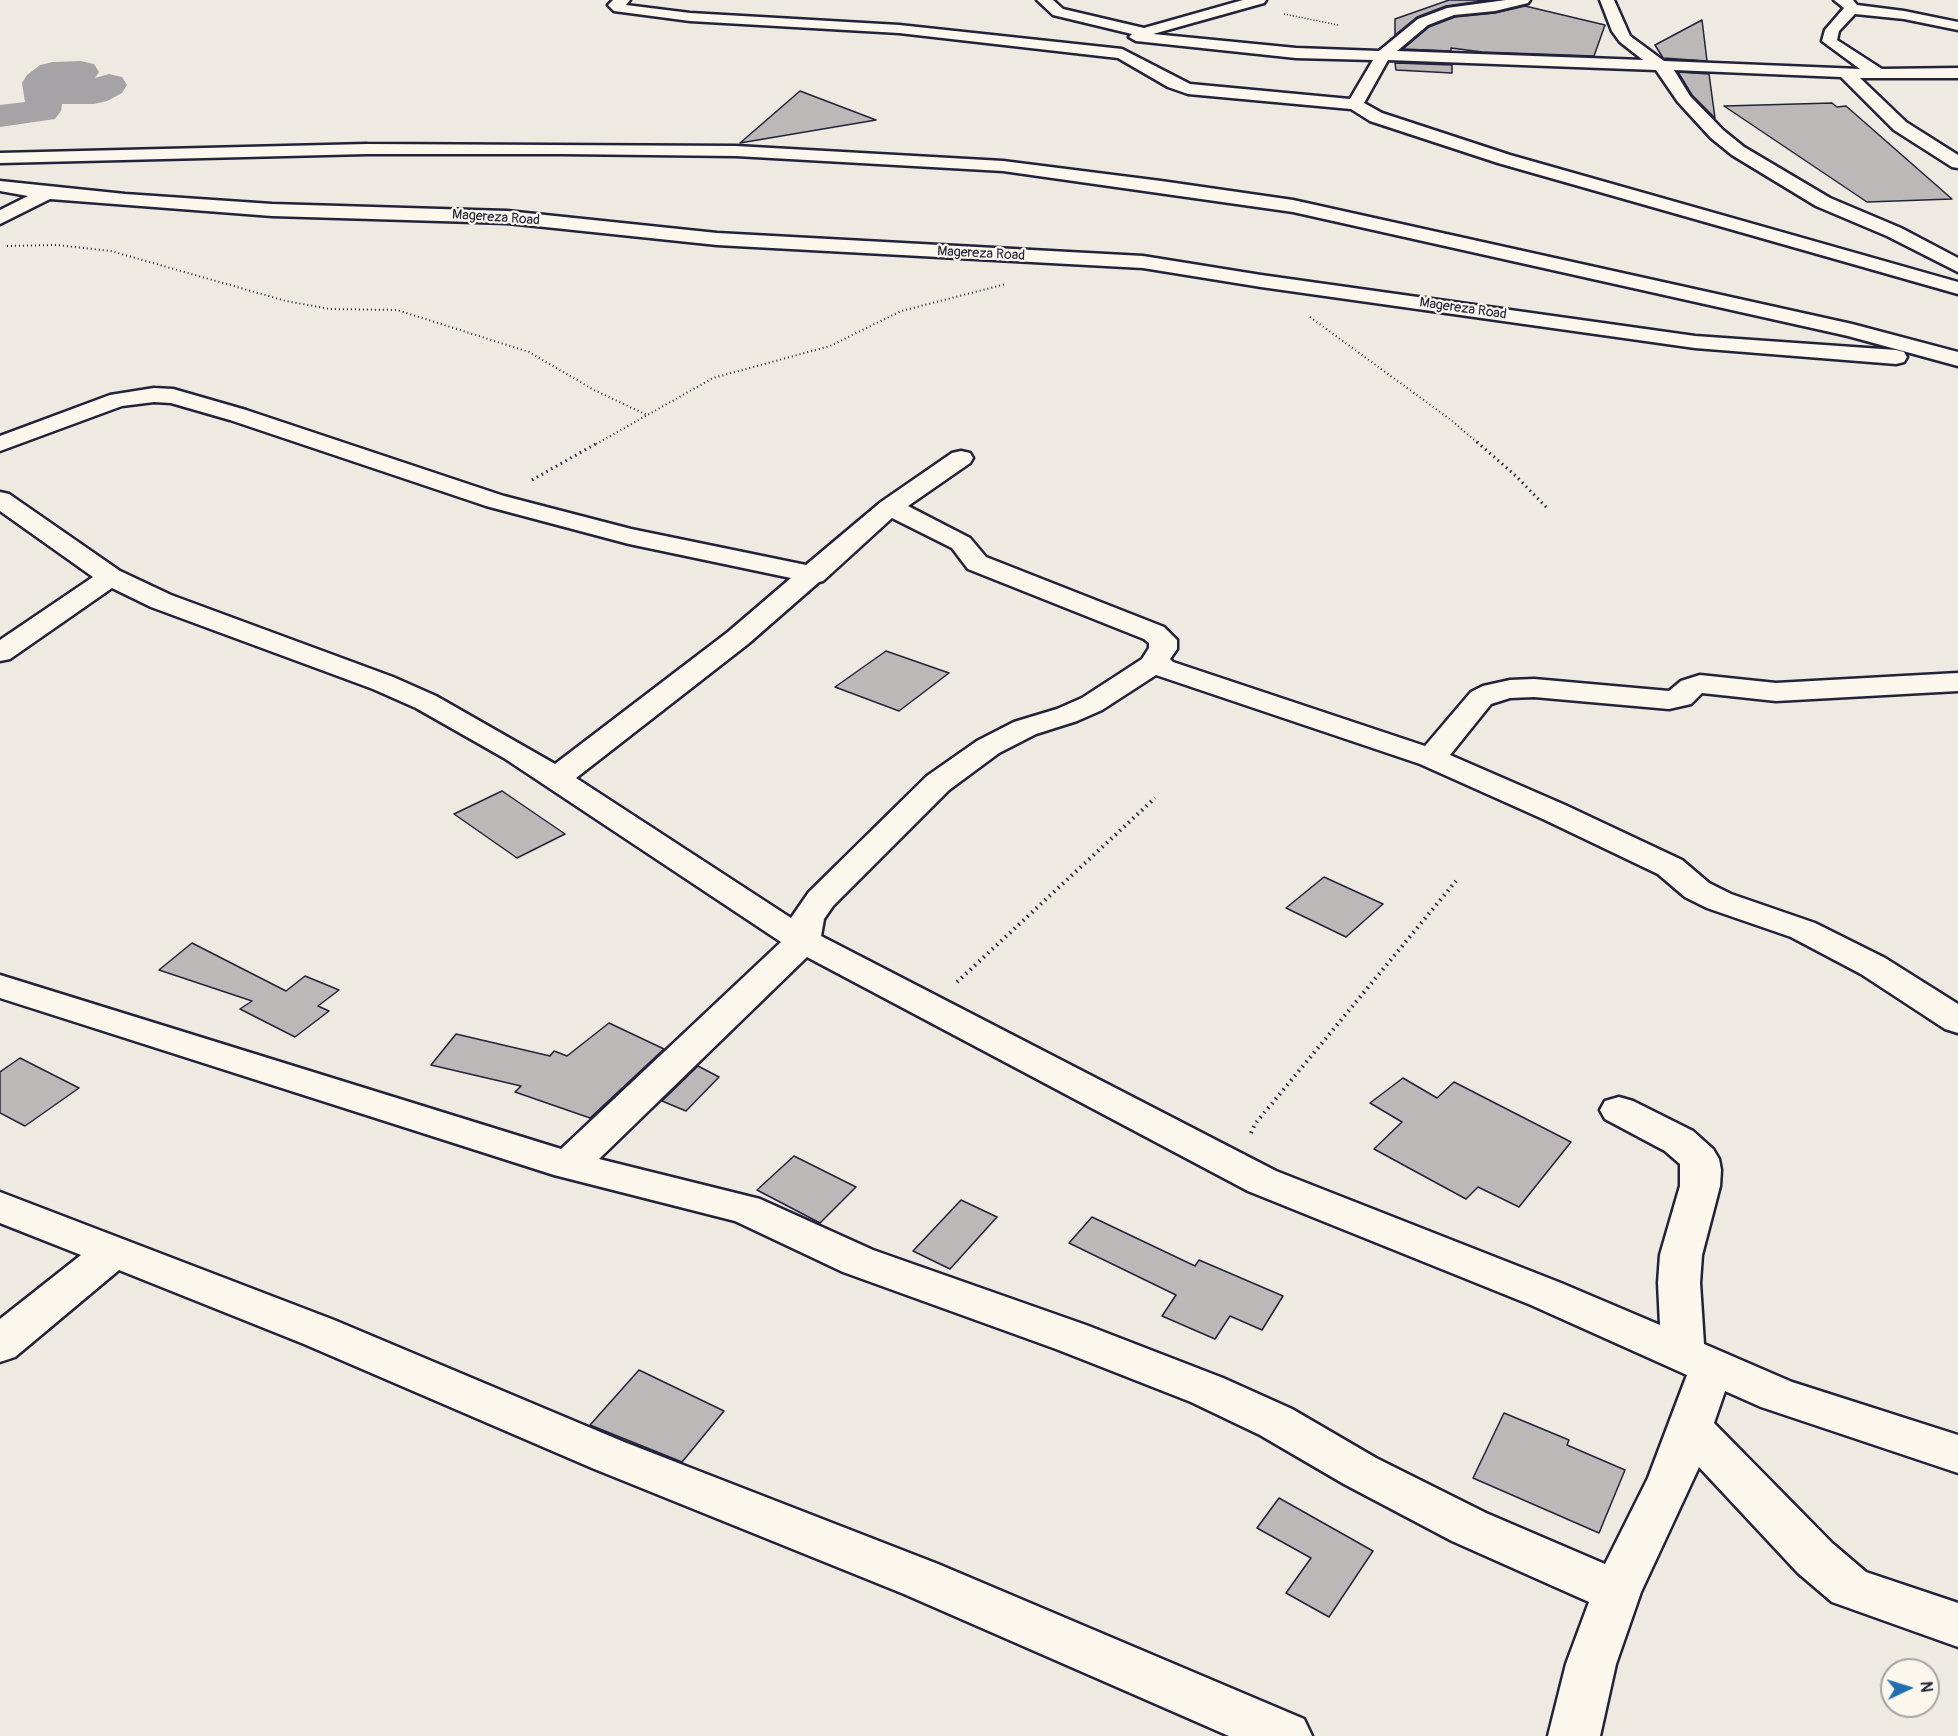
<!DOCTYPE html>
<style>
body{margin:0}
#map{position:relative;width:1958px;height:1736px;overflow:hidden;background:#eeeae2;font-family:Pangolin,sans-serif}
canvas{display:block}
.north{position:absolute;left:1880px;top:1658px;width:60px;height:60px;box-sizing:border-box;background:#fbf7ec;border:2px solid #a4a2a5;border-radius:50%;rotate:86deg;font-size:16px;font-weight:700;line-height:24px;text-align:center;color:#22223b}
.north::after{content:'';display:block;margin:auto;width:21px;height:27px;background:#1f6fb2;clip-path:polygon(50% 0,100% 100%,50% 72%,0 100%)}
</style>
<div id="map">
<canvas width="1958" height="1736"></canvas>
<div class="north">N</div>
</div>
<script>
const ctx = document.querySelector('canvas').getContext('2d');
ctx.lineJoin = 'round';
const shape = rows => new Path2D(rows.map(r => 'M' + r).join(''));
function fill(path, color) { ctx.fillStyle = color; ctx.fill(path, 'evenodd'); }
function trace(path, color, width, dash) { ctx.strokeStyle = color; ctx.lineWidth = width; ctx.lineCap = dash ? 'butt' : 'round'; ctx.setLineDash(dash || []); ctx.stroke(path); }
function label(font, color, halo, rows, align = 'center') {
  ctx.font = font + ' Pangolin,sans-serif'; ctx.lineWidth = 4.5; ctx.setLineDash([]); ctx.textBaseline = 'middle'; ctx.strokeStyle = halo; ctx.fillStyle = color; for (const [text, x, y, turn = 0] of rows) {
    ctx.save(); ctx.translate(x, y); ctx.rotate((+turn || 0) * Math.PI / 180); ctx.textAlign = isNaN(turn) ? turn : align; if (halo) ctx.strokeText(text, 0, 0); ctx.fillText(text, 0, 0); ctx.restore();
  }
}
const river = shape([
 [81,61,94,64,99,72,95,78,109,74,122,77,127,85,122,93,107,101,94,104,62,104,61,111,55,119,0,127,0,105,25,102,22,83,27,75,40,65,53,62,81,61]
]);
const building = shape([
 [1449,0,1489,0,1446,6,1417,17,1395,35,1395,19,1449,0],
 [1525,6,1605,25,1594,56,1482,52,1451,48,1451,51,1403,49,1429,27,1455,17,1495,13,1525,6],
 [1702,20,1707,61,1663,58,1655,45,1702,20],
 [1395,63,1452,65,1452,73,1396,70,1395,63],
 [1678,72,1709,74,1715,118,1692,95,1678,72],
 [800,91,876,120,740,143,800,91],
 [1832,103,1837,107,1846,106,1952,199,1867,202,1724,106,1832,103],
 [886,651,949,673,899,711,835,687,886,651],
 [502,791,565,834,517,858,454,814,502,791],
 [1324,877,1383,904,1346,937,1286,908,1324,877],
 [192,943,286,991,305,976,339,990,318,1006,329,1011,295,1037,240,1009,252,1001,159,970,192,943],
 [609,1023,664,1049,590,1118,515,1092,521,1086,431,1065,456,1034,550,1056,554,1051,567,1056,609,1023],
 [20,1058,79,1088,25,1126,0,1113,0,1072,20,1058],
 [698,1066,719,1077,686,1111,662,1101,698,1066],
 [1403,1078,1437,1098,1454,1082,1571,1142,1519,1207,1478,1187,1466,1199,1374,1149,1402,1122,1370,1103,1403,1078],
 [794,1156,856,1187,820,1223,757,1190,794,1156],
 [961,1200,997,1217,950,1269,913,1251,961,1200],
 [1092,1217,1195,1266,1199,1260,1283,1296,1262,1330,1230,1316,1215,1339,1162,1316,1176,1295,1069,1243,1092,1217],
 [639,1370,724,1411,682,1462,590,1425,639,1370],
 [1504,1413,1569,1440,1567,1445,1625,1470,1599,1533,1473,1478,1504,1413],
 [1279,1498,1373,1551,1329,1617,1286,1593,1311,1558,1257,1528,1279,1498]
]);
const pathFar3 = shape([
 [1284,14,1338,25]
]);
const pathFar2 = shape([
 [7,246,56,245,111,251,286,301,330,309,397,310,529,352,594,390,647,415],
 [1310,317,1451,420,1479,444],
 [596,444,713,378,830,346,901,311,1006,284]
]);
const pathFar1 = shape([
 [1477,442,1516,476,1548,509],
 [532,480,599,442]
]);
const path = shape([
 [957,982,1155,798],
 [1251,1133,1255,1124,1456,881]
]);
const minor = shape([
 [613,0,630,0,626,5,690,13,899,25,1122,49,1190,84,1350,99,1373,60,1296,58,1136,41,1129,37,1132,34,1053,15,1037,0,1053,0,1063,9,1144,28,1243,0,1266,0,1264,3,1153,34,1296,48,1379,51,1418,19,1447,8,1506,0,1530,0,1528,3,1495,11,1454,15,1428,25,1397,51,1643,60,1620,42,1612,31,1600,0,1614,0,1630,36,1664,61,1860,69,1822,41,1825,30,1844,8,1834,0,1853,0,1857,5,1904,11,1958,22,1958,30,1904,19,1855,14,1839,31,1837,40,1882,69,1958,68,1958,78,1860,78,1906,122,1958,155,1958,168,1952,167,1894,130,1841,77,1674,70,1690,96,1723,130,1744,147,1830,198,1901,228,1958,258,1958,272,1887,236,1816,206,1732,155,1711,138,1678,102,1656,70,1388,60,1364,103,1382,113,1510,155,1958,282,1958,294,1498,163,1370,121,1351,109,1188,94,1168,87,1118,58,899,33,690,21,614,11,608,5,613,0],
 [367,144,736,146,1003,161,1161,181,1293,200,1852,324,1958,352,1958,366,1848,336,1293,212,1003,171,736,156,562,154,367,154,0,163,0,153,367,144],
 [0,181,125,194,272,204,507,211,717,233,1143,256,1261,275,1695,336,1896,350,1904,352,1907,357,1904,362,1896,364,1695,348,1261,287,1143,268,717,245,507,223,272,216,50,199,0,224,0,210,28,196,0,191,0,181],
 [154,388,173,389,246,410,504,496,631,529,806,565,881,502,952,453,961,451,970,453,973,458,970,463,908,506,970,538,986,557,1164,627,1177,640,1177,649,1170,659,1173,662,1425,746,1471,692,1483,686,1510,680,1534,679,1669,691,1681,681,1700,675,1776,683,1958,673,1958,691,1776,701,1702,693,1691,704,1669,709,1534,697,1510,698,1491,704,1450,755,1565,805,1682,860,1709,883,1731,894,1815,923,1885,958,1958,1004,1958,1033,1945,1029,1861,974,1791,937,1707,908,1685,897,1658,874,1543,819,1420,764,1156,675,1102,710,1077,721,1036,734,999,753,949,790,833,906,824,919,821,936,1276,1171,1561,1283,1660,1325,1658,1283,1660,1255,1680,1186,1680,1164,1665,1151,1605,1119,1600,1110,1605,1101,1619,1097,1633,1101,1693,1131,1713,1149,1719,1159,1721,1170,1720,1186,1702,1255,1700,1283,1704,1344,1792,1382,1958,1435,1958,1473,1761,1407,1725,1391,1714,1423,1832,1543,1866,1572,1958,1603,1958,1647,1832,1602,1798,1573,1699,1467,1641,1592,1616,1664,1600,1736,1548,1736,1566,1664,1589,1602,1452,1541,1344,1484,1260,1435,1191,1402,1056,1349,843,1272,735,1221,554,1175,0,998,0,975,561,1149,781,942,504,758,416,708,373,689,151,607,112,588,10,659,0,661,0,640,93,577,0,511,0,492,9,494,120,571,171,595,393,677,436,696,555,764,728,632,791,578,629,544,486,506,230,420,171,403,154,402,122,406,0,451,0,436,110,395,154,388],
 [892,518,952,548,968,569,1144,639,1149,643,1149,648,1142,659,1082,698,1057,709,1014,722,977,741,927,776,809,892,791,918,576,778,748,644,819,582,823,581,892,518],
 [807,957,1248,1191,1531,1305,1687,1375,1648,1478,1605,1564,1486,1513,1376,1458,1292,1409,1223,1378,1086,1325,873,1250,760,1199,599,1159,807,957],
 [0,1192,334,1320,624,1442,938,1564,1304,1719,1312,1736,1229,1736,904,1594,592,1468,304,1344,119,1270,15,1357,0,1362,0,1319,81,1255,0,1223,0,1192]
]);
const farStreetnames = [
 ["Magereza Road",496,218,4],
 ["Magereza Road",981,254,3],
 ["Magereza Road",1463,309,8]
];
fill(river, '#a6a3a7');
fill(building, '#bcb8b8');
trace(building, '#22223b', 1.5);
trace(minor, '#22223b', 5);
trace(pathFar3, '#22223b', 1.5, [1, 2]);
trace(pathFar2, '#22223b', 2, [1, 3]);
trace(pathFar1, '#22223b', 3, [1.5, 4]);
trace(path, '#22223b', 4, [1.5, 4.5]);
fill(minor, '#fbf7ec');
label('14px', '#22223b', '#fbf7ec', farStreetnames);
</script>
